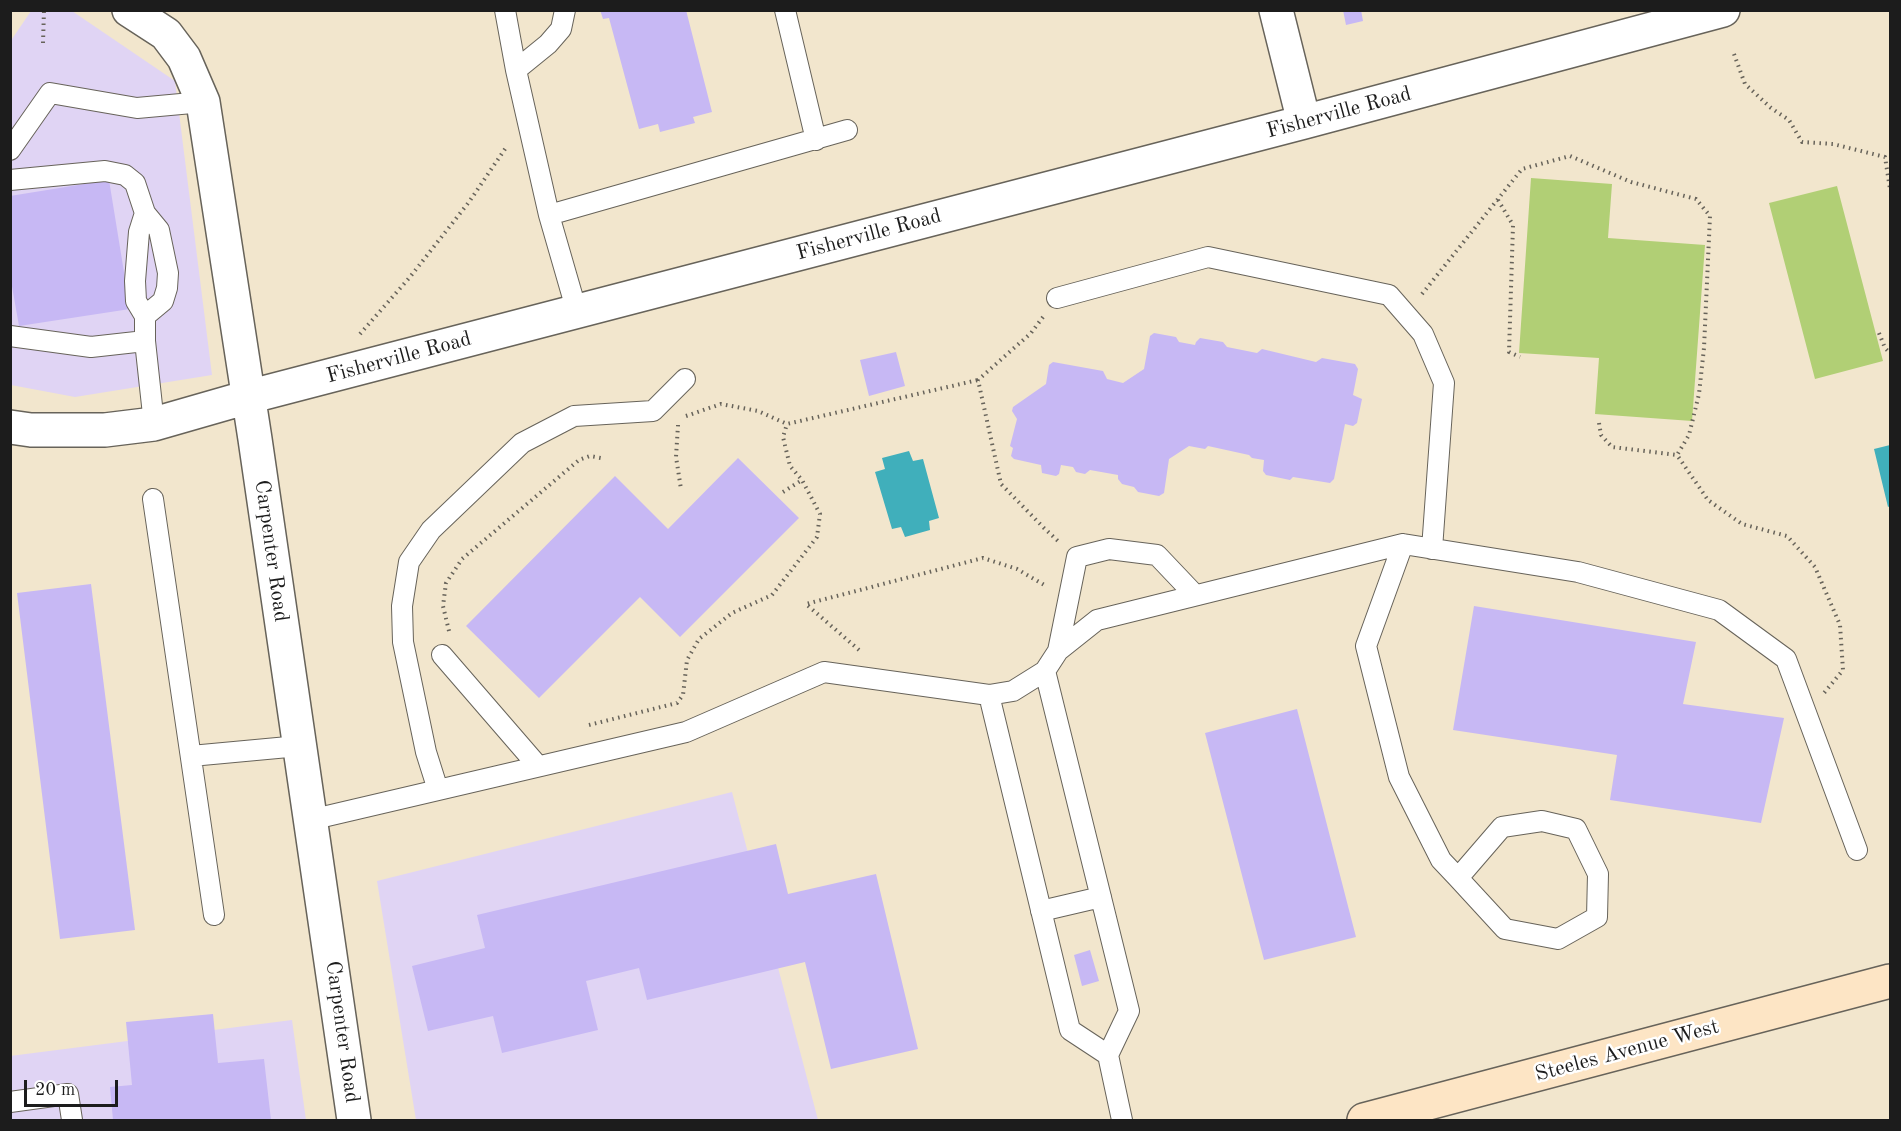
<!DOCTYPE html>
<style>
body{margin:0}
#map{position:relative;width:1901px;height:1131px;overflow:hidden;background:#f2e6cd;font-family:"Old Standard TT",serif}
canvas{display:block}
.frame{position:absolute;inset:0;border:12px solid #1c1c1c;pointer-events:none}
.scale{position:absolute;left:24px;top:1080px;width:94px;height:27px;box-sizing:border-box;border:3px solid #1c1c1c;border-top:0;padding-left:8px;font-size:18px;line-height:21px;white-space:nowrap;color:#1c1c1c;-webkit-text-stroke:4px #fff;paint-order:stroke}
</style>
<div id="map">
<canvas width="1901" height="1131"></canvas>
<div class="frame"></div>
<div class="scale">20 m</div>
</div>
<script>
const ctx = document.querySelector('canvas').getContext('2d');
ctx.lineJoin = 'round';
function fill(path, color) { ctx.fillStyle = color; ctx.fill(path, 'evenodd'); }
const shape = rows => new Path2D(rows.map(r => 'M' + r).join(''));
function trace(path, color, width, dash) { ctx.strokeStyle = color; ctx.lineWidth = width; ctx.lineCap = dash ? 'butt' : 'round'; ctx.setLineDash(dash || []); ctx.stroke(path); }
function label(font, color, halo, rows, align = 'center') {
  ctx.font = font + ' "Old Standard TT",serif'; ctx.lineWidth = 5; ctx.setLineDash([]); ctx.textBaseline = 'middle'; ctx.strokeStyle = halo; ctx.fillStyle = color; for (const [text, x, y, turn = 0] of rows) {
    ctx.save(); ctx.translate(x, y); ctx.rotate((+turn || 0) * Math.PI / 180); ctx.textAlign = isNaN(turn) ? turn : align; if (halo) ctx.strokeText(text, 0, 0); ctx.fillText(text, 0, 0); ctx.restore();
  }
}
const built = shape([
 [31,11,72,11,175,81,212,375,75,397,11,385,10,42],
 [732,792,818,1120,416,1120,377,881],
 [292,1020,306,1120,11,1120,10,1056]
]);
const green = shape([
 [1531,178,1612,184,1608,238,1705,245,1692,421,1595,414,1599,358,1519,353],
 [1837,186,1883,361,1815,379,1769,203]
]);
const water = shape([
 [1890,445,1890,506,1888,507,1874,449],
 [909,451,913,461,923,459,939,518,929,521,930,530,905,537,901,527,892,529,875,472,885,469,882,458]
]);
const building = shape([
 [600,10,686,10,712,112,693,117,695,123,660,132,658,124,639,129,609,18,603,19],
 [1343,10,1361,10,1363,21,1346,25],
 [109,180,130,309,19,326,10,275,10,196],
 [1154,333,1176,337,1179,342,1195,345,1196,342,1200,338,1223,342,1227,347,1257,353,1262,349,1316,362,1322,358,1355,364,1358,369,1353,395,1362,399,1357,423,1353,426,1345,424,1334,479,1330,483,1293,477,1290,480,1266,475,1263,471,1264,460,1252,458,1249,455,1208,446,1205,449,1189,446,1169,459,1164,493,1159,496,1138,492,1134,487,1122,484,1118,479,1118,475,1090,470,1085,474,1076,472,1073,467,1061,465,1059,474,1056,476,1042,473,1041,465,1014,459,1011,456,1013,448,1010,446,1017,419,1012,411,1013,407,1046,384,1049,365,1053,362,1103,371,1107,379,1123,383,1144,369,1150,336],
 [896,352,905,386,869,396,860,360],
 [738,458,799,518,680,637,640,597,539,698,466,626,615,476,668,529],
 [91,584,135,930,60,939,17,593],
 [1474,606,1696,642,1683,704,1784,718,1761,823,1610,800,1617,755,1453,730],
 [1297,709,1356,937,1264,960,1205,733],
 [776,844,788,894,876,874,918,1049,831,1069,805,962,647,1000,639,968,586,981,598,1030,502,1053,493,1016,428,1031,412,966,485,948,477,915],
 [1090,950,1099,981,1082,986,1074,955],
 [213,1014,218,1063,264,1059,271,1120,113,1120,110,1087,132,1085,126,1022]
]);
const path = shape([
 [43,43,44,10],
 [1734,54,1745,84,1771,108,1789,120,1802,142,1833,144,1885,157,1890,189],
 [1498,200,1513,225,1509,352,1520,357],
 [1422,294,1522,169,1570,156,1631,182,1696,199,1710,216,1704,348,1699,394,1689,435,1677,455,1708,500,1742,524,1787,536,1815,567,1840,625,1843,670,1824,693],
 [1043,317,1031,333,978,380,1001,484,1044,528,1058,541],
 [1879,333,1885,348,1890,353],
 [360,334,410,277,469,202,507,146],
 [686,416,721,404,758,411,787,424,978,380],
 [1599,423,1601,435,1612,447,1677,455],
 [678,425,676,457,681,489],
 [783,492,802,480],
 [449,631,443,606,446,583,462,559,579,460,590,456,601,458],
 [859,650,806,604,983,558,1017,569,1046,586],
 [589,725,677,703,683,695,687,660,699,639,732,613,772,595,817,537,820,514,802,480,790,466,783,437,787,424]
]);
const service = shape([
 [505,10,516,70,549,215,577,312],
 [785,10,816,140],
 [516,70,548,44,561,29,565,10],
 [10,150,50,93,137,108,203,102],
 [10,180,105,171,125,175,135,183,145,213,159,230,168,273,167,288,163,301,145,316],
 [145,213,139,232,135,281,136,301,145,316,145,341,154,424],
 [549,215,847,130],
 [1057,298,1208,257,1389,295,1423,334,1444,383,1432,549],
 [10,336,91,347,145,341],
 [153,499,214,915],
 [1403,544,1366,646,1399,777,1441,860,1458,878,1505,929,1558,939,1597,917,1598,874,1576,829,1542,821,1502,827,1458,878],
 [1058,651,1077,557,1109,549,1157,555,1195,595],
 [442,655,538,766],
 [1045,671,1129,1011,1108,1055,1122,1120],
 [989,695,1070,1030,1108,1055],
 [191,756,299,746],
 [438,790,426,752,403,642,402,606,409,562,431,530,522,443,574,416,653,411,685,379],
 [310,820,686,732,824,672,989,695,1013,691,1045,671,1058,651,1097,620,1403,544,1578,572,1719,610,1786,659,1857,850],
 [1041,911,1101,897],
 [10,1102,68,1094,72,1120]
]);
const minor = shape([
 [129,10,166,34,184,58,203,102,255,439,354,1120],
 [1276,10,1304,122],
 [10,427,31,430,105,430,154,424,248,397,1304,122,1723,10]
]);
const secondary = shape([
 [1364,1120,1890,981]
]);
const streetNames = [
 ["Fisherville Road",1339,113,-15],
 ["Fisherville Road",869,235,-15],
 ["Fisherville Road",399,358,-15],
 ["Carpenter Road",271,551,82],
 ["Carpenter Road",342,1032,82],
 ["Steeles Avenue West",1627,1051,-15]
];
fill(built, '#e0d4f4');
fill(green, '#b1cf75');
fill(water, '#40afbb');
fill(building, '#c7b8f4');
trace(service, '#67635a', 22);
trace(minor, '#67635a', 36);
trace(secondary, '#67635a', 36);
trace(path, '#67635a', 4, [1.5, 4.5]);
trace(service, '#fff', 20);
trace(minor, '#fff', 33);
trace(secondary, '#fde5c5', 33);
label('21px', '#1c1c1c', '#fff', streetNames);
</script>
